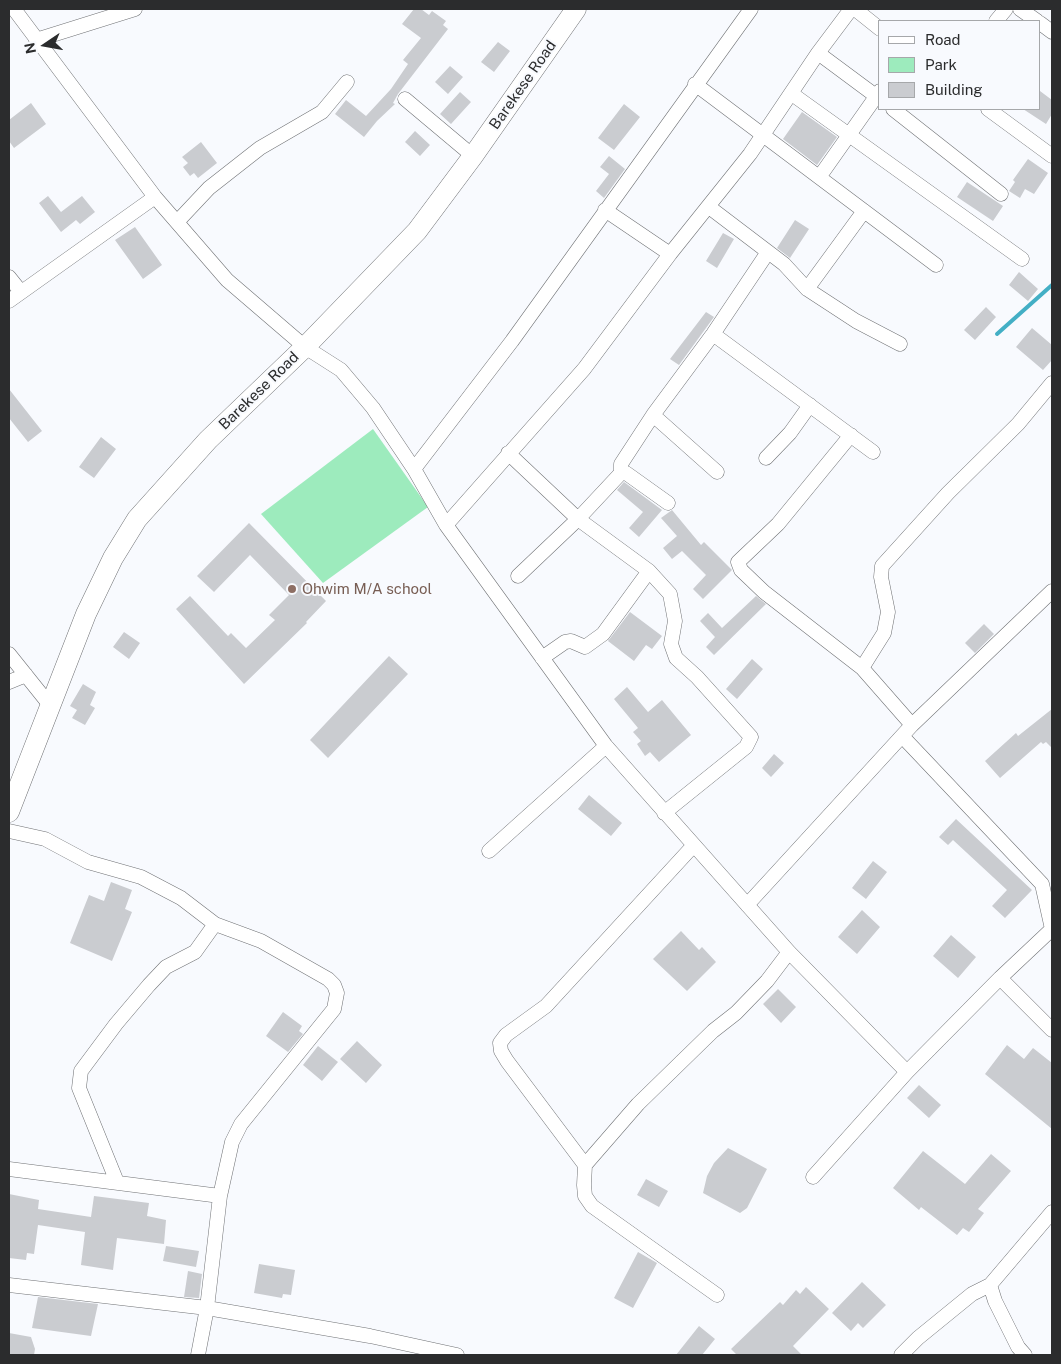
<!DOCTYPE html>
<style>
body{margin:0}
#map{position:relative;width:1061px;height:1364px;overflow:hidden;background:#f8fafe;font-family:"Public Sans",sans-serif}
canvas{display:block}
.frame{position:absolute;inset:0;border:10px solid #2b2c2d;pointer-events:none}
.legend{position:absolute;left:878px;top:20px;width:162px;height:90px;box-sizing:border-box;background:#f8fafe;border:1px solid #a6a8aa;margin:0;padding:6px 9px;list-style:none;font-size:15px;color:#2b2c2d}
.legend li{display:flex;align-items:center;gap:10px;height:25px}
.legend b{width:25px;border:1px solid #a6a8aa}
.north{position:absolute;left:20px;top:20px;width:50px;height:50px;-webkit-text-stroke:4px #f8fafe;paint-order:stroke;rotate:258deg;font-size:14px;font-weight:700;line-height:20px;text-align:center;color:#2b2c2d}
.north::after{content:'';display:block;margin:auto;width:18px;height:22px;background:#2b2c2d;clip-path:polygon(50% 0,100% 100%,50% 72%,0 100%)}
</style>
<div id="map">
<canvas width="1061" height="1364"></canvas>
<div class="frame"></div>
<ul class="legend">
<li><b style="height:6px;background:#fff"></b>Road</li>
<li><b style="height:14px;background:#9debbd"></b>Park</li>
<li><b style="height:14px;background:#caccd0"></b>Building</li>
</ul>
<div class="north">N</div>
</div>
<script>
const ctx = document.querySelector('canvas').getContext('2d');
ctx.lineJoin = 'round';
function fill(path, color) { ctx.fillStyle = color; ctx.fill(path, 'evenodd'); }
const shape = rows => new Path2D(rows.map(r => 'M' + r).join(''));
function trace(path, color, width, dash) { ctx.strokeStyle = color; ctx.lineWidth = width; ctx.lineCap = dash ? 'butt' : 'round'; ctx.setLineDash(dash || []); ctx.stroke(path); }
function label(font, color, halo, rows, align = 'center') {
  ctx.font = font + ' "Public Sans",sans-serif'; ctx.lineWidth = 4; ctx.setLineDash([]); ctx.textBaseline = 'middle'; ctx.strokeStyle = halo; ctx.fillStyle = color; for (const [text, x, y, turn = 0] of rows) {
    ctx.save(); ctx.translate(x, y); ctx.rotate((+turn || 0) * Math.PI / 180); ctx.textAlign = isNaN(turn) ? turn : align; if (halo) ctx.strokeText(text, 0, 0); ctx.fillText(text, 0, 0); ctx.restore();
  }
}
const green = shape([
 [373,429,428,507,323,583,261,514]
]);
const stream = shape([
 [997,334,1052,285]
]);
const building = shape([
 [414,9,421,9,429,15,432,11,446,21,443,25,448,29,398,94,393,103,395,104,377,121,364,137,335,114,346,100,366,116,391,89,408,64,403,60,421,38,402,24],
 [498,42,510,51,494,72,481,62],
 [450,66,463,77,448,94,435,82],
 [1040,91,1052,100,1052,114,1046,124,1023,109,1040,109],
 [460,92,471,102,451,124,440,114],
 [31,103,46,124,14,148,9,141,9,120],
 [624,104,640,117,614,150,598,138],
 [802,112,837,137,817,165,783,139],
 [415,131,430,145,420,156,405,142],
 [201,142,217,163,198,178,194,173,190,176,183,167,188,163,182,157],
 [609,156,625,169,604,198,596,191,609,174,600,167],
 [1028,159,1048,173,1034,194,1025,189,1020,198,1009,191,1015,182,1013,180],
 [967,182,1003,206,993,221,957,197],
 [48,196,61,212,82,196,95,212,80,224,76,220,61,232,39,203],
 [795,220,809,229,790,258,777,248],
 [135,227,162,265,143,279,115,240],
 [723,233,734,239,717,268,706,261],
 [1019,272,1038,289,1028,301,1009,285],
 [986,307,996,317,975,340,964,330],
 [706,312,714,317,679,365,670,359],
 [1032,328,1052,345,1052,360,1043,370,1016,347],
 [9,389,42,431,28,442,9,418],
 [101,437,116,449,94,478,79,467],
 [624,482,662,510,639,537,629,528,643,512,617,490],
 [672,510,701,545,704,542,732,570,703,599,693,589,706,575,682,551,672,559,663,548,677,536,661,518],
 [249,523,326,601,306,622,307,623,244,684,176,609,190,596,228,636,231,633,246,648,275,620,269,615,289,595,250,555,214,592,197,576],
 [756,596,766,604,714,655,706,647,715,637,700,621,708,613,722,628],
 [630,612,662,636,652,649,646,645,634,661,608,641],
 [984,624,994,634,975,653,965,643],
 [124,632,140,643,129,659,113,647],
 [389,656,408,674,328,758,310,740],
 [752,659,763,669,737,699,726,689],
 [83,684,96,692,90,705,95,708,85,725,72,718,77,710,70,706],
 [627,687,648,712,662,700,691,735,659,762,650,752,645,756,637,744,641,741,633,732,638,728,614,699],
 [1052,709,1052,748,1046,742,1043,744,1041,742,1000,778,985,761,1016,733,1018,736],
 [774,754,784,763,771,777,762,768],
 [589,795,622,823,611,836,578,809],
 [956,819,1032,890,1005,918,992,906,1007,890,953,840,948,845,939,837],
 [873,861,887,872,866,899,852,888],
 [111,882,132,890,125,909,132,912,112,961,70,943,89,895,104,901],
 [862,910,880,927,857,954,838,937],
 [681,931,699,950,702,947,716,962,687,991,653,959],
 [951,935,976,957,958,978,933,956],
 [778,989,796,1007,781,1023,763,1004],
 [283,1012,302,1026,299,1031,303,1034,288,1052,266,1036],
 [357,1041,382,1065,366,1083,340,1059],
 [1007,1045,1024,1059,1033,1048,1052,1063,1052,1129,985,1074],
 [318,1046,338,1062,322,1081,303,1065],
 [919,1085,941,1105,929,1118,907,1098],
 [728,1148,767,1169,747,1208,740,1213,703,1193,707,1176,714,1163],
 [923,1151,965,1184,991,1154,1011,1171,978,1209,984,1213,969,1232,963,1228,957,1235,921,1207,919,1210,893,1188],
 [646,1179,668,1191,659,1207,637,1195],
 [9,1194,39,1200,38,1209,91,1217,94,1196,149,1203,147,1216,166,1220,164,1244,117,1238,113,1270,81,1265,85,1232,38,1225,34,1254,27,1253,26,1260,9,1258],
 [166,1246,199,1251,196,1267,163,1261],
 [638,1252,657,1263,633,1308,614,1298],
 [259,1264,295,1270,291,1295,283,1294,282,1298,254,1293],
 [188,1271,202,1274,199,1298,184,1297],
 [862,1282,886,1305,863,1328,858,1323,851,1331,832,1313],
 [806,1287,829,1309,793,1346,802,1355,737,1355,731,1349,780,1302,783,1305,796,1290,800,1294],
 [38,1297,98,1304,91,1336,32,1328],
 [699,1326,715,1339,702,1355,676,1355],
 [9,1333,31,1337,35,1349,34,1355,9,1355]
]);
const street = shape([
 [14,9,155,197,227,280,305,347,341,370,373,408,414,469,446,525,606,746,789,952,907,1072,1000,978,1052,1030],
 [855,9,880,29],
 [1020,9,1037,21],
 [996,21,1006,9],
 [1040,23,1052,32],
 [36,40,135,9],
 [818,53,880,99],
 [695,84,936,265],
 [792,94,1022,259],
 [405,99,473,156],
 [893,109,1001,194],
 [988,109,1052,156],
 [820,176,880,91],
 [709,207,784,264,807,289,856,321,900,344],
 [605,210,670,254],
 [177,222,209,188,260,148,322,112,347,82],
 [9,277,21,292],
 [807,289,864,211],
 [9,301,155,197],
 [713,334,873,452],
 [653,415,717,472],
 [851,435,778,524,738,562,741,570,764,592,862,668,912,725],
 [508,453,578,519,649,571,670,594,675,621,671,644,676,658,697,677,751,737,746,747,664,813],
 [766,458,790,433,810,405],
 [414,469,512,341,751,9],
 [621,473,621,464,653,415,713,334,768,252],
 [446,525,584,369,670,254,750,154,818,53,851,9],
 [518,576,578,519,621,473,626,473,668,503],
 [9,654,49,704],
 [542,658,565,642,571,641,585,647,603,634,649,571],
 [862,668,884,633,888,612,881,577,882,566,948,493,1018,424,1052,383],
 [9,682,26,675],
 [902,736,1042,884,1052,929],
 [9,831,45,839,88,862,141,877,181,898,215,924,195,952,166,967,149,985,116,1024,81,1071,79,1088,117,1182],
 [489,851,606,746],
 [747,905,912,725,1052,591],
 [215,924,261,941,328,979,334,985,337,993,334,1009,241,1124,232,1142,220,1196],
 [1000,978,1052,929],
 [585,1165,507,1061,501,1051,500,1043,506,1035,546,1006,694,845],
 [9,1169,220,1196,207,1308,198,1355],
 [813,1177,907,1072],
 [9,1285,207,1308,370,1336,457,1355],
 [717,1295,592,1206,585,1196,584,1185,585,1165,638,1104,713,1031,736,1013,767,981,789,952],
 [901,1355,918,1338,972,1294,990,1285],
 [1025,1355,1018,1347,995,1301,990,1285,1052,1212]
]);
const secondary = shape([
 [9,812,86,614,113,558,137,519,208,440,305,347,417,231,473,156,576,9]
]);
const markers = [
 [292,589,5,"#8d6e63"]
];
const streetNames = [
 ["Barekese Road",523,85,-55],
 ["Barekese Road",259,391,-44]
];
const educationNames = [
 ["Ohwim M/A school",302,589]
];
fill(green, '#9debbd');
trace(stream, '#43afc5', 4);
fill(building, '#caccd0');
trace(street, '#707275', 15);
trace(secondary, '#707275', 21);
trace(street, '#fff', 14);
trace(secondary, '#fff', 20);
for (const [x, y, r, color] of markers) { const dot = new Path2D(); dot.arc(x, y, r, 0, 2 * Math.PI); ctx.fillStyle = color; ctx.fill(dot); trace(dot, '#f8fafe', 2); }
label('15px', '#2b2c2d', '#f8fafe', streetNames);
label('15px', '#785e54', '#f8fafe', educationNames, 'left');
</script>
